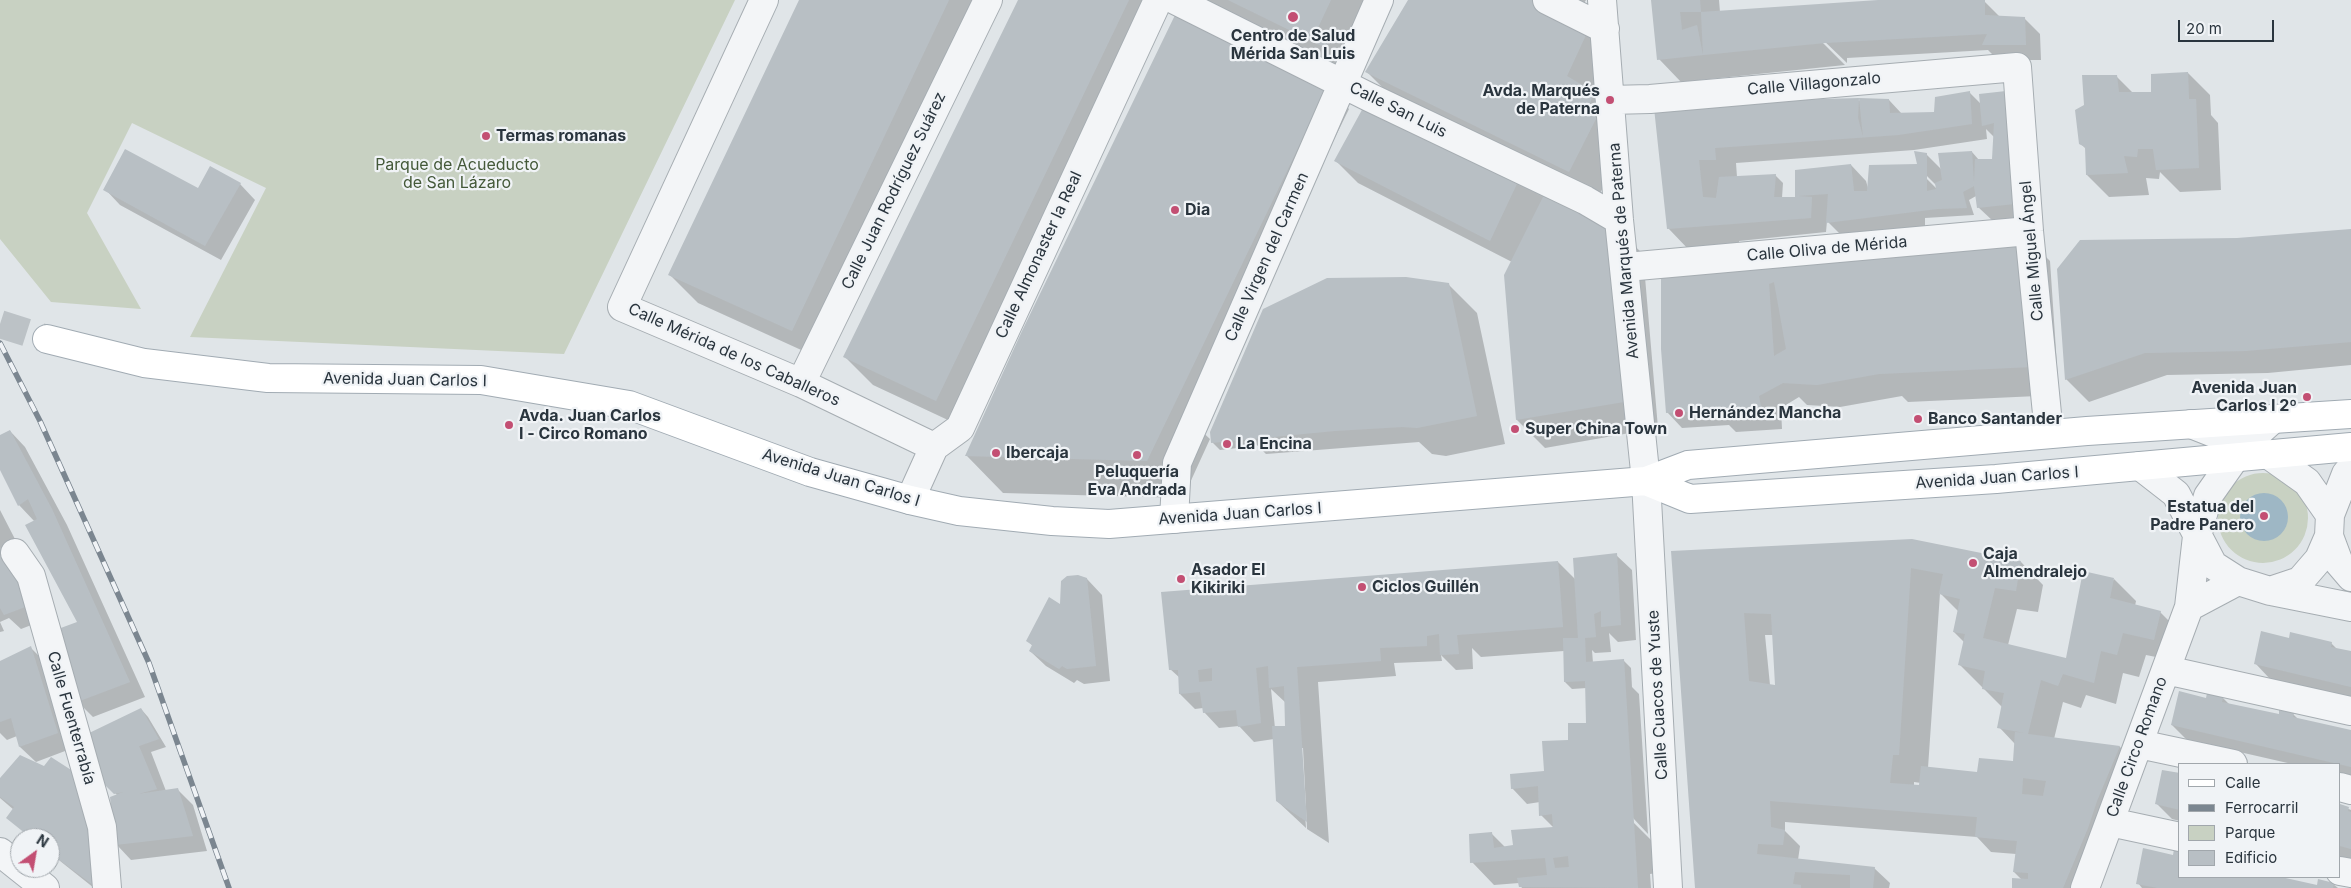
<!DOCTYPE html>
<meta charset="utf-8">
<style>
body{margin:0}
#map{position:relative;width:2351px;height:888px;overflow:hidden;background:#e0e5e8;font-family:Inter,sans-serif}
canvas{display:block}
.legend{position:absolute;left:2178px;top:763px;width:162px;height:115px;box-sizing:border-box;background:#f0f3f6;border:1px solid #a1a7ac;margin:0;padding:6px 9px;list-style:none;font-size:15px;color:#2a353e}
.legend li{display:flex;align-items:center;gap:10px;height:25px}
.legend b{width:25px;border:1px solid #a1a7ac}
.north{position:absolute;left:10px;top:828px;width:50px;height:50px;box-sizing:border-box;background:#f0f3f6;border:1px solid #a1a7ac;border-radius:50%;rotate:32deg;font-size:14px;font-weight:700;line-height:20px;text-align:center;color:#2a353e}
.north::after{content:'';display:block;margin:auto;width:18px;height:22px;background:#c34f73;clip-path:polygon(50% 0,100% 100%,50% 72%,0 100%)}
.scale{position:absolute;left:2178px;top:20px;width:96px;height:22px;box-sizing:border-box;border:2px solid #2a353e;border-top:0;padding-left:6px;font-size:15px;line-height:18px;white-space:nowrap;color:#2a353e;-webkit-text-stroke:4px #f0f3f6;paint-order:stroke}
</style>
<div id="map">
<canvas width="2351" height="888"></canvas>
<ul class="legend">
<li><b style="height:6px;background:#fff"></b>Calle</li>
<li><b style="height:6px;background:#7b8690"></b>Ferrocarril</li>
<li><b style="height:14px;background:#c8d1c2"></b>Parque</li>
<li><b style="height:14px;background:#b8bfc4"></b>Edificio</li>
</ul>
<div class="north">N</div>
<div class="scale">20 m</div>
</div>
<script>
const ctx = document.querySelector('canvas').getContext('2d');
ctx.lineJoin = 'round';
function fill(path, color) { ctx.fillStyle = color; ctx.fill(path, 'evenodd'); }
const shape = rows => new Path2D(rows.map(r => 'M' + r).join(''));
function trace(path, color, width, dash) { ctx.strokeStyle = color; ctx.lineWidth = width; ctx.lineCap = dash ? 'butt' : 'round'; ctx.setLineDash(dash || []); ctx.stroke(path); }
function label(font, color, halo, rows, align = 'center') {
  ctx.font = font + ' Inter,sans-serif'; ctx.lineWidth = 4.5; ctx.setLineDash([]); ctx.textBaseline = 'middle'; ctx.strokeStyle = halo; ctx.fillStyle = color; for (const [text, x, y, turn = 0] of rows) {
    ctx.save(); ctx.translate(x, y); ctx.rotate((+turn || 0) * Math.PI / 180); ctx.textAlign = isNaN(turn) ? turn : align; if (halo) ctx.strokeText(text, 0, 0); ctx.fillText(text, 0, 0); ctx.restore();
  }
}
const green = shape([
 [0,0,735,0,564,354,190,337,266,188,132,123,87,213,141,309,51,302,0,239],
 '2218 518a45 45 0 1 1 90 0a45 45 0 1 1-90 0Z'
]);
const water = shape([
 '2240 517a24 24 0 1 1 48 0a24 24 0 1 1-48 0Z'
]);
const shadow = shape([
 [800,0,990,0,821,359,698,303,670,275],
 [1020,0,1152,0,965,428,873,385,845,357],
 [1201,0,1372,0,1354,75],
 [1410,0,1531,0,1591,23,1618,133,1627,142,1597,199,1395,100,1367,72],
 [1561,0,1586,0,1580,10],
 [1652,0,1719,0,1720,12,1901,0,1984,1,2000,17,2024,18,2040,34,2041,60,1998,60,1988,50,1847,58,1847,63,1821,38,1820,40,1845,65,1681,82,1659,59],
 [2188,73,2210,95,2211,115,2218,123,2221,190,2180,192,2160,172,2159,179,2146,178,2149,195,2109,197,2087,175,2086,149,2080,143,2085,105,2117,77,2133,93,2153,93],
 [1327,87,1349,109,1195,425,1210,439,1183,498,1003,493,967,456,1023,331],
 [1970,93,1981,104,2006,93,2029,219,1994,222,1978,207,1976,196,1969,200,1974,215,1925,218,1925,227,1843,237,1827,221,1826,232,1739,241,1739,248,1690,251,1668,228,1711,103,1889,100,1902,114,1935,113],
 [1986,129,1994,137,1994,160,1979,160,1972,152,1942,170,1926,154,1918,166,1868,188,1866,181,1851,165,1796,171,1796,198,1782,198,1783,183,1775,175,1737,177,1736,163,1914,150,1987,139],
 [1926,175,1941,190,1939,191,1925,177],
 [1370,98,1614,226,1643,254,1658,428,1545,448,1517,420,1512,262,1358,183,1336,161],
 [240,184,255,200,221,260,120,205,105,189,199,189],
 [2351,230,2351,365,2268,373,2167,375,2089,402,2066,379],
 [2022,233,2050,261,2059,395,1908,402,1902,396,1840,407,1807,405,1799,397,1781,408,1782,429,1736,432,1729,425,1682,428,1667,412,1662,265],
 [1448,284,1477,313,1505,444,1446,456,1432,454,1419,442,1266,454,1256,444,1256,446,1220,450,1212,442],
 [10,431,25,447,67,525,145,697,93,717,78,702,79,622,35,522,19,505,0,468,0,437],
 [0,510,16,541,47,619,21,629,9,618,0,622,4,631,0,632],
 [1912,540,2021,562,2043,585,2038,612,2017,609,2008,645,2067,659,2114,579,2136,601,2135,606,2160,612,2182,634,2176,661,2146,655,2139,677,2123,673,2116,704,2086,695,2081,708,2063,702,2054,739,2120,747,2135,762,2085,888,2013,888,2022,880,2014,872,2016,854,1991,852,1977,837,1785,822,1785,831,1800,846,1798,860,1874,868,1890,883,1889,888,1696,888,1673,552],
 [1940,593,1959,612,1954,632,1964,642,1959,664,2003,708,1999,727,2015,744,2016,763,1978,773,1928,768],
 [1765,635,1773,635,1776,686,1770,685],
 [1914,782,1921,783,1920,787,1914,786],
 [1616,555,1632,570,1636,640,1618,642,1609,633,1611,652,1595,653,1592,650,1593,663,1623,660,1631,668,1632,687,1639,694,1648,834,1633,818,1633,822,1656,845,1657,873,1650,874,1651,888,1522,888,1519,883,1494,885,1472,862,1491,833,1506,848,1515,846,1554,828,1541,815,1540,802,1527,804,1512,788,1546,772,1569,741,1587,725,1587,688,1572,689,1565,682,1564,651,1481,657,1472,648,1473,669,1456,670,1441,655,1442,661,1394,663,1396,676,1318,682,1329,843,1307,829,1303,748,1301,748,1306,828,1277,801,1274,739,1254,742,1239,726,1219,728,1204,712,1203,708,1195,709,1180,694,1180,678,1170,669,1558,562,1576,580],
 [1271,689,1286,703,1287,727,1275,728],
 [1087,579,1102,595,1110,681,1084,684,1077,680,1074,683,1046,666,1030,651,1033,646,1027,640],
 [2290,639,2331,643,2338,650,2351,653,2351,698,2270,679,2255,663],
 [31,648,46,663,73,748,36,762,20,747,17,736,7,740,0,733,0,662],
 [2223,698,2230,705,2280,716,2293,714,2299,720,2351,731,2351,730,2351,778,2340,775,2340,764,2292,764,2187,740,2172,725,2207,699],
 [141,709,148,717,166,747,151,752,166,791,177,789,193,805,207,851,131,860,117,845,94,888,50,853,50,838,30,838,8,817,14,810,0,798,0,778,115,839,117,795,102,779],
 [2180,775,2180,821,2172,819,2156,803],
 [2340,805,2351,810,2351,860,2340,857],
 [2180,877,2276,877,2318,886,2333,884,2338,888,2142,888,2138,883]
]);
const building = shape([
 [799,0,949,0,792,331,668,275],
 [1018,0,1129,0,936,401,843,357],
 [1228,0,1331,0,1315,34,1330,37,1326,48],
 [1408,0,1534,0,1592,22,1567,76,1594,92,1588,109,1599,113,1569,172,1365,72],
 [1651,0,1700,0,1701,12,1680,12,1682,30,1697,25,1703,55,1657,60],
 [1878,0,1985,0,1985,15,2025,17,2026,45,1982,45,1987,34,1825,43,1703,55,1701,12],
 [1176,13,1328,86,1147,461,965,456,1022,331],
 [2188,72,2189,99,2196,99,2199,168,2156,170,2153,149,2138,149,2137,157,2124,156,2128,173,2086,175,2085,147,2079,144,2075,110,2084,105,2082,75,2117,75,2119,92,2151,92,2151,74],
 [1970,91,1972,124,1898,135,1715,148,1716,160,1699,160,1703,197,1716,198,1719,177,1776,174,1774,197,1795,197,1795,170,1851,164,1854,191,1867,191,1869,165,1917,164,1914,151,1927,153,1927,191,1936,189,1935,183,1942,180,1938,153,1972,151,1974,183,1975,159,1992,159,1994,123,1982,126,1979,94,2006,91,2017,171,2011,170,2014,204,1977,208,1974,186,1963,192,1967,208,1937,209,1826,223,1828,194,1798,196,1812,197,1811,218,1667,229,1654,108,1711,102,1859,98,1858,118,1863,137,1859,98,1889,99,1890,113,1934,112,1935,97],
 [1369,97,1523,171,1490,241,1334,161],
 [125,149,198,188,210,166,241,183,205,246,103,190],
 [1548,187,1615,225,1630,401,1516,420,1504,275],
 [2351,229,2351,342,2245,351,2145,353,2065,380,2057,269,2080,240,2237,238],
 [2022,232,2032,367,1879,374,1817,385,1783,383,1759,396,1761,407,1666,413,1661,349,1661,264],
 [1774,282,1786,349,1774,356,1769,284],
 [1406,277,1449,283,1477,416,1417,428,1402,427,1334,431,1211,443,1210,432,1263,309,1327,278],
 [10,430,52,509,130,682,77,702,58,629,77,622,25,525,37,519,28,499,18,506,0,470,0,435],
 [1912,539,2021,561,2016,591,1995,588,1983,638,2066,658,2083,571,2114,578,2110,598,2161,611,2154,640,2123,633,2117,655,2101,651,2094,683,2063,674,2058,686,2041,680,2028,734,2120,746,2097,801,2088,828,2063,888,2012,888,2012,878,2028,879,2028,873,2013,872,2017,841,1975,837,1977,817,1770,801,1771,827,1785,830,1783,845,1758,844,1757,854,1875,867,1873,888,1850,888,1850,875,1795,872,1793,884,1801,885,1801,888,1695,888,1671,551],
 [1911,568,1943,574,1939,594,1960,599,1953,632,1965,634,1958,665,1985,671,1982,689,2004,693,1997,728,2025,733,2015,732,2013,761,1979,758,1977,772,1921,766,1919,785,1890,783,1893,755,1899,755],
 [1744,613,1771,614,1775,685,1749,681],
 [2023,778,2046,781,2043,796,2022,794],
 [0,547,33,604,4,615,0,608],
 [1617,553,1621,625,1601,627,1601,611,1594,614,1596,637,1585,638,1586,662,1624,659,1638,888,1519,887,1517,878,1547,875,1545,858,1470,863,1469,834,1492,832,1494,848,1513,845,1511,830,1553,827,1552,814,1539,816,1538,786,1511,789,1510,774,1544,771,1542,741,1568,740,1568,723,1586,723,1585,681,1564,682,1563,638,1578,638,1573,558],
 [1568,856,1569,867,1555,868,1553,858],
 [1558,561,1563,627,1457,635,1459,654,1440,655,1439,634,1427,636,1427,646,1380,648,1381,661,1297,667,1307,822,1276,801,1272,726,1285,726,1284,686,1269,688,1268,666,1256,668,1261,723,1238,727,1236,710,1203,713,1200,692,1179,694,1178,670,1169,670,1161,592],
 [1212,668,1212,681,1199,682,1198,670],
 [1078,575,1087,578,1096,666,1067,669,1062,666,1059,669,1029,651,1032,645,1026,641,1049,597,1060,604,1061,581,1067,576],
 [2261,631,2289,638,2290,632,2332,642,2331,647,2351,651,2351,687,2254,664],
 [31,646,58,733,19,747,11,718,0,722,0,661],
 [2179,691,2206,698,2207,693,2223,697,2222,702,2279,714,2279,710,2294,713,2293,717,2351,730,2351,767,2171,725],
 [141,708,159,739,139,746,157,789,138,794,178,788,193,836,115,845,110,797,123,792,114,794,100,780,85,735],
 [20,755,44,766,51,757,79,775,86,792,97,888,50,853,50,838,31,838,6,818,14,807,0,797,0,778],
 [2162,770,2180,773,2180,810,2155,804],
 [2340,804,2349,807,2348,811,2351,812,2351,849,2340,846],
 [2143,848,2173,855,2174,849,2180,850,2180,877,2281,877,2317,885,2318,879,2334,883,2333,888,2158,888,2136,884]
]);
const primaryTunnel = shape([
 [0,324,47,339]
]);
const street = shape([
 [764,0,622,307,801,383,934,447],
 [1175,0,1369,97,1585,200,1619,220],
 [1547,0,1605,29],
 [1602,0,1619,220,1646,481,1668,888],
 [1610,100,1650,99,2017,67,2029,231,2049,434],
 [1626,267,2029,231],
 [801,383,988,0],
 [2191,424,2269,455,2307,482,2330,515],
 [2140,466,2176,494,2213,565,2238,581,2270,591,2300,581,2319,559,2329,536,2330,515,2346,474,2351,468],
 [910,500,934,447,960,428,1158,0],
 [1174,519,1177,463,1379,0],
 [2329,536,2339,563,2351,577],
 [15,553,31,576,102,827,107,888],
 [2271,591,2351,607],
 [2189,607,2238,581],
 [2166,670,2351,711],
 [2139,744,2233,764],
 [2340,787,2351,790],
 [2110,822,2180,837],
 [0,852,20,868],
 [20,868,45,888],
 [2340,871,2351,873],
 [2085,888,2189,607,2197,536,2208,496,2244,445,2273,419]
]);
const primary = shape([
 [47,339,144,363,268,378,481,380,629,405,810,472,910,500,959,511,1052,521,1109,524,1646,481,1688,465,2087,431,2351,414],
 [1646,481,1690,499,1996,479,2351,447]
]);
const rail = shape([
 [0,343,40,421,149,663,229,888]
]);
const markers = [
 [1293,17,6,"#c34f73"],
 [1610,100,5,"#c34f73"],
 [486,136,5,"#c34f73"],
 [1175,210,5,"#c34f73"],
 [2307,397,5,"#c34f73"],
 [1679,413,5,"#c34f73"],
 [1918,419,5,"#c34f73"],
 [509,425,5,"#c34f73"],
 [1515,429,5,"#c34f73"],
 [1227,444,5,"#c34f73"],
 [996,453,5,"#c34f73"],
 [1137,455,5,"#c34f73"],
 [2264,516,5,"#c34f73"],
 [1973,563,5,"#c34f73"],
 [1181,579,5,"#c34f73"],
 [1362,587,5,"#c34f73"]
];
const poiNames = [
 ["Centro de Salud",1293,36,"center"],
 ["Mérida San Luis",1293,54,"center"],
 ["Avda. Marqués",1600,91,"right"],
 ["de Paterna",1600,109,"right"],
 ["Termas romanas",496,136],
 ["Dia",1185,210],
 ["Avenida Juan",2297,388,"right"],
 ["Carlos I 2º",2297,406,"right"],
 ["Hernández Mancha",1689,413],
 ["Avda. Juan Carlos",519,416],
 ["I - Circo Romano",519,434],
 ["Banco Santander",1928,419],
 ["Super China Town",1525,429],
 ["La Encina",1237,444],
 ["Ibercaja",1006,453],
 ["Peluquería",1137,472,"center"],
 ["Eva Andrada",1137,490,"center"],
 ["Estatua del",2254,507,"right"],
 ["Padre Panero",2254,525,"right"],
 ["Caja",1983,554],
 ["Almendralejo",1983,572],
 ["Asador El",1191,570],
 ["Kikiriki",1191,588],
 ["Ciclos Guillén",1372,587]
];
const streetNames = [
 ["Calle Villagonzalo",1814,84,-5],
 ["Calle San Luis",1398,110,26],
 ["Calle Juan Rodríguez Suárez",894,191,-64],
 ["Calle Oliva de Mérida",1827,249,-5],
 ["Avenida Marqués de Paterna",1624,251,-95],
 ["Calle Miguel Ángel",2032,251,-95],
 ["Calle Almonaster la Real",1039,255,-65],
 ["Calle Virgen del Carmen",1267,257,-66],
 ["Calle Mérida de los Caballeros",734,355,24],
 ["Avenida Juan Carlos I",405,380,1],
 ["Avenida Juan Carlos I",841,478,17],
 ["Avenida Juan Carlos I",1997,478,-4],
 ["Avenida Juan Carlos I",1240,514,-4],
 ["Calle Cuacos de Yuste",1658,695,-93],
 ["Calle Fuenterrabía",71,718,74],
 ["Calle Circo Romano",2137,747,-70]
];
const parkNames = [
 ["Parque de Acueducto",457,165],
 ["de San Lázaro",457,183]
];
fill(green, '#c8d1c2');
fill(water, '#9eb7c5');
fill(shadow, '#0003');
fill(building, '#b8bfc4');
trace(primaryTunnel, '#bcc2c6', 28, [28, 14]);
trace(street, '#a6adb2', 30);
trace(primary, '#a1abb3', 30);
trace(street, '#f3f5f7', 28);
trace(primary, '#fff', 28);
trace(rail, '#7b8690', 5.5);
trace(rail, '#f0f3f6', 4, [11]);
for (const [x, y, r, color] of markers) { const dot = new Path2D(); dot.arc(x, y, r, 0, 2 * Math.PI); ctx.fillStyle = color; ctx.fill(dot); trace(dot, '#f0f3f6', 2); }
label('bold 16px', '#2a353e', '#f0f3f6', poiNames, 'left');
label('16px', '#2a353e', '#f0f3f6', streetNames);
label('16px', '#445939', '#f0f3f6', parkNames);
</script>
